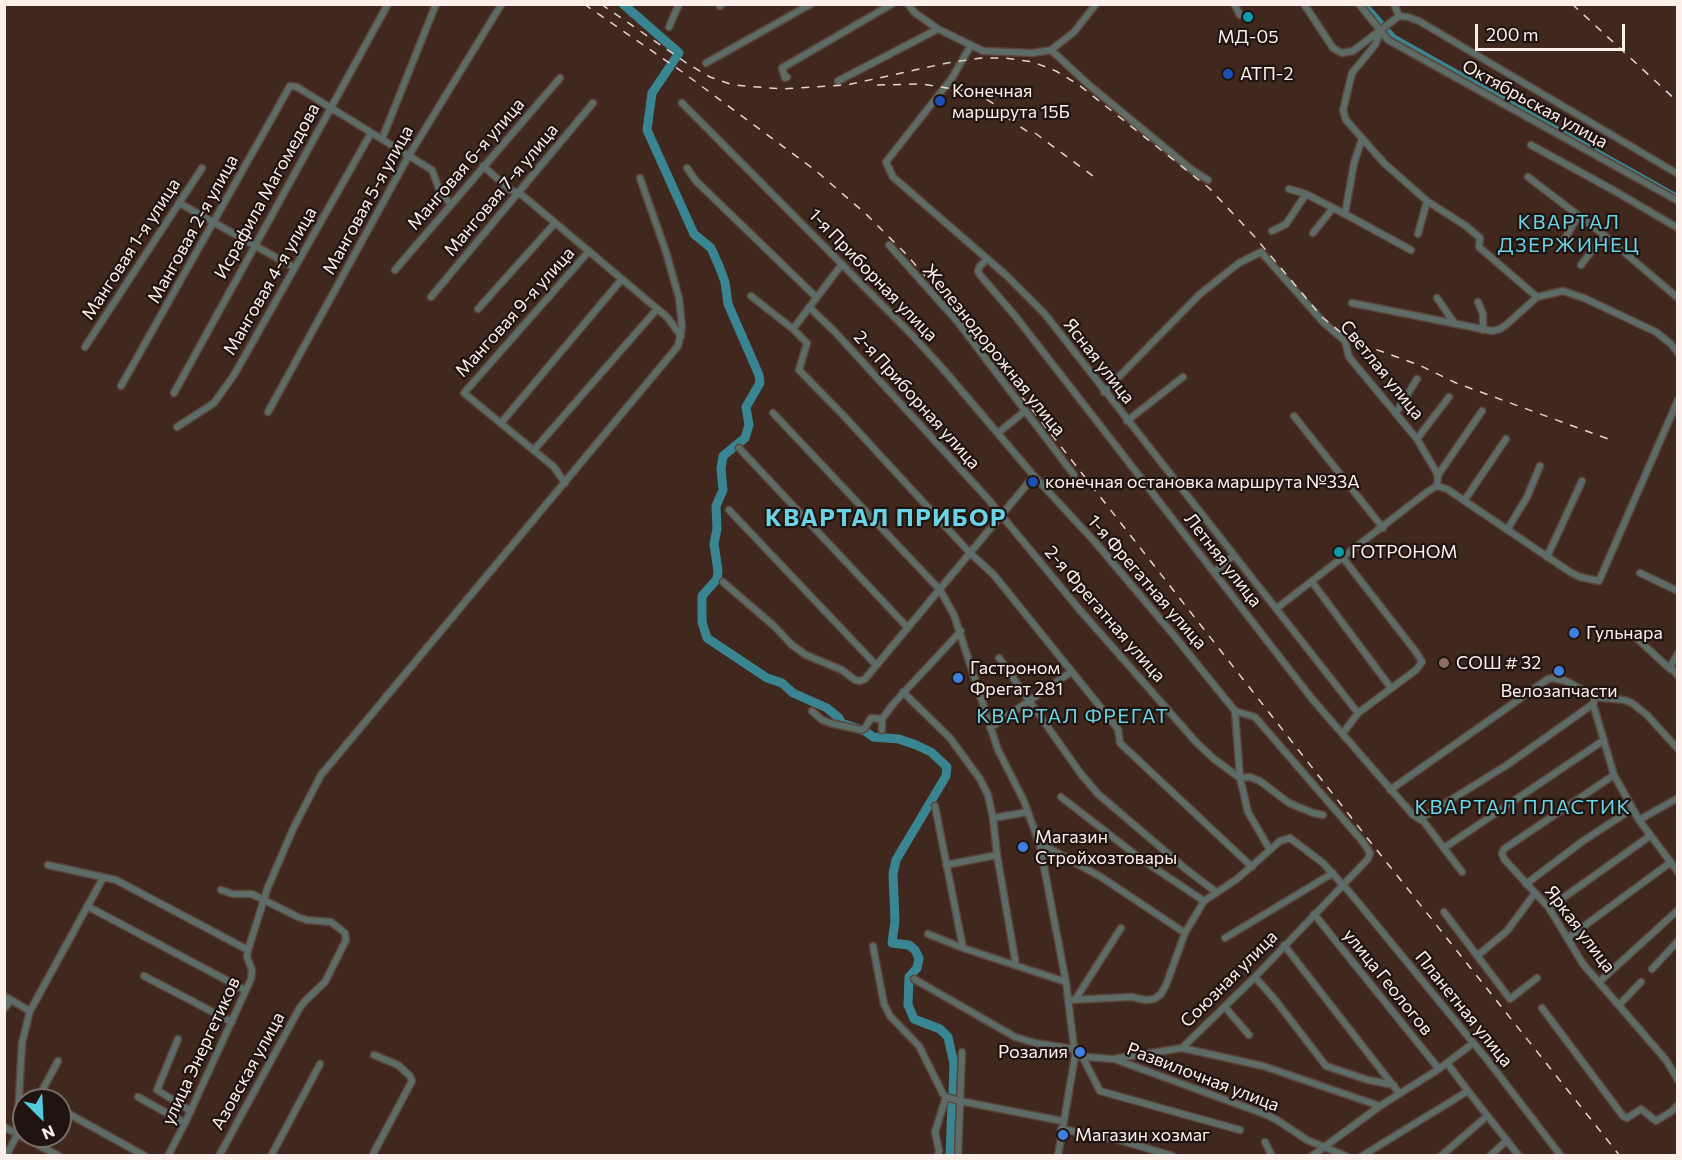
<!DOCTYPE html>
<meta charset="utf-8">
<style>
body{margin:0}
#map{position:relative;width:1682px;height:1160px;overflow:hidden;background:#40281e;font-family:Commissioner,sans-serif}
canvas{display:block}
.frame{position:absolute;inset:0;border:6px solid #fdf0ea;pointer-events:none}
.north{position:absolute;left:12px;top:1088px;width:60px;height:60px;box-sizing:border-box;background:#1f1410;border:2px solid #786c67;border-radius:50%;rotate:156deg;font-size:16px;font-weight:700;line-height:24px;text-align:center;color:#fdf0ea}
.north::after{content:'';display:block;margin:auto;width:21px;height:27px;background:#54cade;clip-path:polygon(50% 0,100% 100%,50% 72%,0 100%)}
.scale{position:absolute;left:1475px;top:24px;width:150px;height:27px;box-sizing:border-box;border:3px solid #fdf0ea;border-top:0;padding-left:8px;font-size:18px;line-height:21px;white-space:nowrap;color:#fdf0ea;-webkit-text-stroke:4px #1f1410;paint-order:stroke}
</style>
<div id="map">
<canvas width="1682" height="1160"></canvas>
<div class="frame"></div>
<div class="north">N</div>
<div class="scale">200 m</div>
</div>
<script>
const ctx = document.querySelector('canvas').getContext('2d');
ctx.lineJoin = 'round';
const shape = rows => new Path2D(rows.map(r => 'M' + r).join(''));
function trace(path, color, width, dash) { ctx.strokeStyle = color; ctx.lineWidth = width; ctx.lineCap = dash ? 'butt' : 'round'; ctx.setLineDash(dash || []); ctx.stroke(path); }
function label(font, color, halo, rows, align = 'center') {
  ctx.font = font + ' Commissioner,sans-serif'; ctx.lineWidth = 4.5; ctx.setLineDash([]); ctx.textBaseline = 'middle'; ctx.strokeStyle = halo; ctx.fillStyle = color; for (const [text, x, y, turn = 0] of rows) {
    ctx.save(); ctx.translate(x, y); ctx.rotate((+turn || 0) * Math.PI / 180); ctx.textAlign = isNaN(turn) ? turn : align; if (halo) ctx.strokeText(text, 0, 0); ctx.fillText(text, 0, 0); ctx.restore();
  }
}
const canal = shape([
 [1365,4,1394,37,1678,197]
]);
const river = shape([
 [623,4,679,53,652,93,647,130,694,234,711,248,719,266,725,282,728,304,759,375,760,383,746,407,749,425,745,438,723,456,721,469,723,490,716,506,717,529,714,544,718,571,717,579,702,596,702,622,707,638,767,678,782,683,793,693,827,708,839,718,841,723,865,731,873,737,899,739,916,745,931,752,947,767,946,776,896,860,893,874,895,921,892,943,909,945,915,950,919,958,917,968,909,977,908,1005,914,1019,940,1029,948,1037,954,1064,953,1094],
 [950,1156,952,1104]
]);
const minor = shape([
 [908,4,915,13,938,29,983,51,1033,53,1051,50,1074,32,1096,4],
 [1234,4,1240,15],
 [1304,4,1333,48,1342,53,1353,51,1399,16],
 [1359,4,1388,40,1678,201],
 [1394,4,1399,16,1408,17,1419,21,1678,174],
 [720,6,722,4],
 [669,27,679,4],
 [1381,31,1375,45,1352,73,1343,110,1346,120,1384,163,1427,201,1466,226,1480,238,1479,247,1537,297,1563,291,1584,298,1656,332,1671,344,1678,353],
 [971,45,952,78,886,162,893,177,1007,276,1044,313,1358,713],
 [1051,50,1089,85,1192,170,1208,180],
 [706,63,811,4],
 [787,77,785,78,782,68,892,4],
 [838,81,938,29],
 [682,103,914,337,944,370,1034,476,1095,542,1172,633,1235,711],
 [382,139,436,4],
 [1362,139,1354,163,1345,214,1411,250],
 [1531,145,1613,190,1678,228],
 [483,166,509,189,522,195,667,317,681,336],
 [687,168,696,181,816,297],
 [1528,177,1604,235,1678,298],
 [1289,189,1306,194,1345,214],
 [179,203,295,268],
 [1272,231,1286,224,1306,194],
 [1313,233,1333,208],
 [1418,234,1427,201],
 [1563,242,1578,216],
 [889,245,957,321,1074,475],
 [987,259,980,266,978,271,980,275,1016,317,1313,700,1413,815,1424,822,1462,872],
 [1581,265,1604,235],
 [395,270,560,78],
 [751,296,793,329,807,343,799,370,844,416,969,552,994,575,1118,729,1120,743,1252,867],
 [431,297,593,103],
 [1437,298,1455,324],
 [1478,302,1483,314,1483,330],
 [1352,303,1492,331,1500,329,1506,325,1537,297],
 [809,307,836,333,988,499,1079,609,1196,742,1214,759,1240,778,1250,777,1260,781,1289,803,1313,813,1323,815],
 [478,309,555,223],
 [793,329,842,264],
 [85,347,202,168],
 [121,386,290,86,297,87,432,170,441,194,451,204],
 [1104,392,1200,294,1239,263,1261,252,1324,323,1345,341,1349,357,1417,439,1438,475,1437,486],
 [174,393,388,4],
 [268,412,408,157,501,5],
 [773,413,940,590,954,615,998,750,1024,801,1040,846,1066,982,1075,1056,1058,1156],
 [1396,413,1417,379],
 [1294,416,1383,528],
 [1127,421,1183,377],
 [501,423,622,279],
 [177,427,214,403,234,375,371,133],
 [998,433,1025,411],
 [1417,439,1449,397],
 [739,448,908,628],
 [534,450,657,309],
 [1438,475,1482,411],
 [565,483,554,467,464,393,589,251],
 [1464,501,1506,439],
 [729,510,876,665],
 [1507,530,1527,497,1540,466],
 [1547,557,1582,481],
 [1214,572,1233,556],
 [1640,573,1678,591],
 [723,582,774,626,792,645,806,655,842,670,855,680,860,681,865,679,1034,476],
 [1312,582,1391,688],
 [1277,608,1427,492,1437,486,1447,489,1570,572,1580,577,1599,581,1678,400],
 [1631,633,1670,669],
 [1678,653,1670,667,1678,676],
 [999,658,1081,774,1098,794,1187,870,1216,892],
 [903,692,950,738,980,779,988,795,993,818,997,855,1016,965],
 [1594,701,1593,704,1614,775,1639,820,1678,872],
 [812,711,822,720,830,723,861,730,865,728,871,718,882,719],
 [1235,711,1240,778,1248,812,1270,850],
 [990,728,1071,672],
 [882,730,882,719,894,703,961,631],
 [1343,733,1358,713,1416,670,1422,662,1416,652,1343,558],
 [1614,775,1504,849,1502,853,1504,859,1549,908,1583,964,1666,1060,1678,1080],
 [1390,790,1548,679,1553,678,1566,681,1595,697,1624,700,1632,703,1647,715,1678,749],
 [1061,797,1141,859,1204,901],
 [935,806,963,948],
 [993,818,1028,812],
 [1420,819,1507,765,1593,704],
 [1639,820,1678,798],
 [1040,846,1045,846,1101,877,1185,933],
 [1444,848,1604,740],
 [48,865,116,880,248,950],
 [946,865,997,855],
 [1526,884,1583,841,1632,809],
 [87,906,245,990],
 [1549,908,1650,836],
 [1444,912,1510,999,1537,978],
 [1314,914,1439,1069],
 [928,934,963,948,1066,982],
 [1225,938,1333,873],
 [1568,938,1671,862],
 [1284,945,1399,1093],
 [873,946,884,1004,890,1016,919,1046,943,1094,946,1097,960,1101,1062,1121],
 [1477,956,1507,931,1535,893],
 [1652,969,1678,941],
 [144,976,232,1022],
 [1255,977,1276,1001,1326,1066,1368,1080,1394,1085],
 [914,979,1015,1037,1035,1043,1074,1049],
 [1599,982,1678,910],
 [4,996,30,1011],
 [1068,1000,1131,997,1146,1000,1154,999,1161,994,1166,985,1185,933,1204,901,1237,879,1280,841,1290,838,1323,863,1352,895,1489,1062,1561,1156],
 [1075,1000,1121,928],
 [1620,1004,1641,982],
 [1225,1007,1249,1035],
 [1542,1008,1623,1116,1627,1118,1641,1109,1656,1121,1672,1111,1678,1105],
 [4,1009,11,1000],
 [178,1039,157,1090,191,1111],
 [1182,1048,1263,1066,1380,1106],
 [1075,1056,1113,1059,1182,1048,1255,977,1368,859,1370,853,1363,842,1255,717,1235,711],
 [1082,1056,1100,1091,1240,1130],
 [1117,1060,1267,1115,1277,1120,1307,1140,1346,1156],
 [1447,1063,1468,1091,1519,1156],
 [138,1097,185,1123],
 [37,1100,58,1061],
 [60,1109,145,1156],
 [4,1127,59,1156],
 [1061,1129,1119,1140,1173,1156],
 [17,1134,22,1043,30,1011,103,878],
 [1265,1142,1272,1156],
 [6,1156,24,1122],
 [168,1156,185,1123,251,979,252,970,247,957,248,950,268,887,294,827,321,775,678,346,682,327,679,298,666,252,640,178],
 [219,1156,299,1009,305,1001,325,982,346,940,345,933,331,922,307,920,298,917,252,894,233,894,221,890],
 [271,1156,320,1064],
 [372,1156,412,1081,410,1076,398,1065,374,1055],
 [938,1156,939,1150,935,1132,946,1097],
 [958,1156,962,1052],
 [1312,1156,1380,1106,1439,1069,1472,1044],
 [1362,1156,1468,1091],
 [1441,1156,1487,1116],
 [1490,1156,1507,1140]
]);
const rail = shape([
 [584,4,681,71,815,170,866,214,905,253,947,301,1372,844,1620,1156],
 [601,4,688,64,710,77,733,85,782,89,847,85,947,63,981,58,1005,58,1033,62,1056,71,1079,85,1209,188,1254,236,1322,317,1344,335,1358,343,1419,365,1456,383,1611,440],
 [1572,4,1678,102],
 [877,85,921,84,967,91,981,96,1004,110],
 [994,109,1028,132],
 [1035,133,1097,179]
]);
const markers = [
 [1248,17,6,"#0f9aa8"],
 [1228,74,6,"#1a4fb4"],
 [940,101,6,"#1a4fb4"],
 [1033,482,6,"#1a4fb4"],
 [1339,552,6,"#0f9aa8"],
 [1574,633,6,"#3f7fe0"],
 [1444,663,6,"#8d6e63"],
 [1559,671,6,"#3f7fe0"],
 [958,678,6,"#3f7fe0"],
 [1023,847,6,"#3f7fe0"],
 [1080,1052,6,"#3f7fe0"],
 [1063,1135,6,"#3f7fe0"]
];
const poiNames = [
 ["МД-05",1248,37,"center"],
 ["АТП-2",1240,74],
 ["Конечная",952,91],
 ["маршрута 15Б",952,112],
 ["конечная остановка маршрута №33А",1045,482],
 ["ГОТРОНОМ",1351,552],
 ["Гульнара",1586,633],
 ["СОШ # 32",1456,663],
 ["Гастроном",970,668],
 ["Фрегат 281",970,689],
 ["Велозапчасти",1559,691,"center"],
 ["Магазин",1035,837],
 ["Стройхозтовары",1035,858],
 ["Розалия",1068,1052,"right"],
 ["Магазин хозмаг",1075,1135]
];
const streetNames = [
 ["Октябрьская улица",1535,104,29],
 ["Манговая 6-я улица",466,164,-49],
 ["Манговая 7-я улица",501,190,-50],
 ["Исрафила Магомедова",267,191,-61],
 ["Манговая 5-я улица",368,200,-61],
 ["Манговая 2-я улица",193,229,-61],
 ["Манговая 1-я улица",131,249,-57],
 ["1-я Приборная улица",873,275,46],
 ["Манговая 4-я улица",270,281,-60],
 ["Манговая 9-я улица",515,312,-48],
 ["Железнодорожная улица",994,350,51],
 ["Ясная улица",1099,361,52],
 ["Светлая улица",1382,370,51],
 ["2-я Приборная улица",917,400,48],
 ["Летняя улица",1223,560,52],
 ["1-я Фрегатная улица",1147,582,49],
 ["2-я Фрегатная улица",1105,614,49],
 ["Яркая улица",1580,929,53],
 ["Союзная улица",1229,979,-45],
 ["улица Геологов",1388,982,51],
 ["Планетная улица",1464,1009,51],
 ["улица Энергетиков",201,1051,-65],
 ["Азовская улица",248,1071,-61],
 ["Развилочная улица",1203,1077,21]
];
const neighbourhoodNames = [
 ["КВАРТАЛ",1569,222],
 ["ДЗЕРЖИНЕЦ",1569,245],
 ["КВАРТАЛ ФРЕГАТ",1073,716],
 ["КВАРТАЛ ПЛАСТИК",1523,807]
];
const districtNames = [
 ["КВАРТАЛ ПРИБОР",886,518]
];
trace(canal, '#3a8592', 5);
trace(river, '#3a8592', 9);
trace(minor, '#5a443b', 9);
trace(minor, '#5e6c68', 6);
trace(rail, '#e3d4ce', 1.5, [8, 8]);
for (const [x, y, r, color] of markers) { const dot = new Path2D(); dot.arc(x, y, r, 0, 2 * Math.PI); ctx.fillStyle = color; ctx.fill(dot); trace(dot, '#1f1410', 2); }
label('18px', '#fdf0ea', '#1f1410', poiNames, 'left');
label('18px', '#fdf0ea', '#1f1410', streetNames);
ctx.letterSpacing = '1.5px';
label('20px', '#6ad3e5', '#1f1410', neighbourhoodNames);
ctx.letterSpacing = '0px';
ctx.letterSpacing = '1.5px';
label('bold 24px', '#6ad3e5', '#1f1410', districtNames);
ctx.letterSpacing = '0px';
</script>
